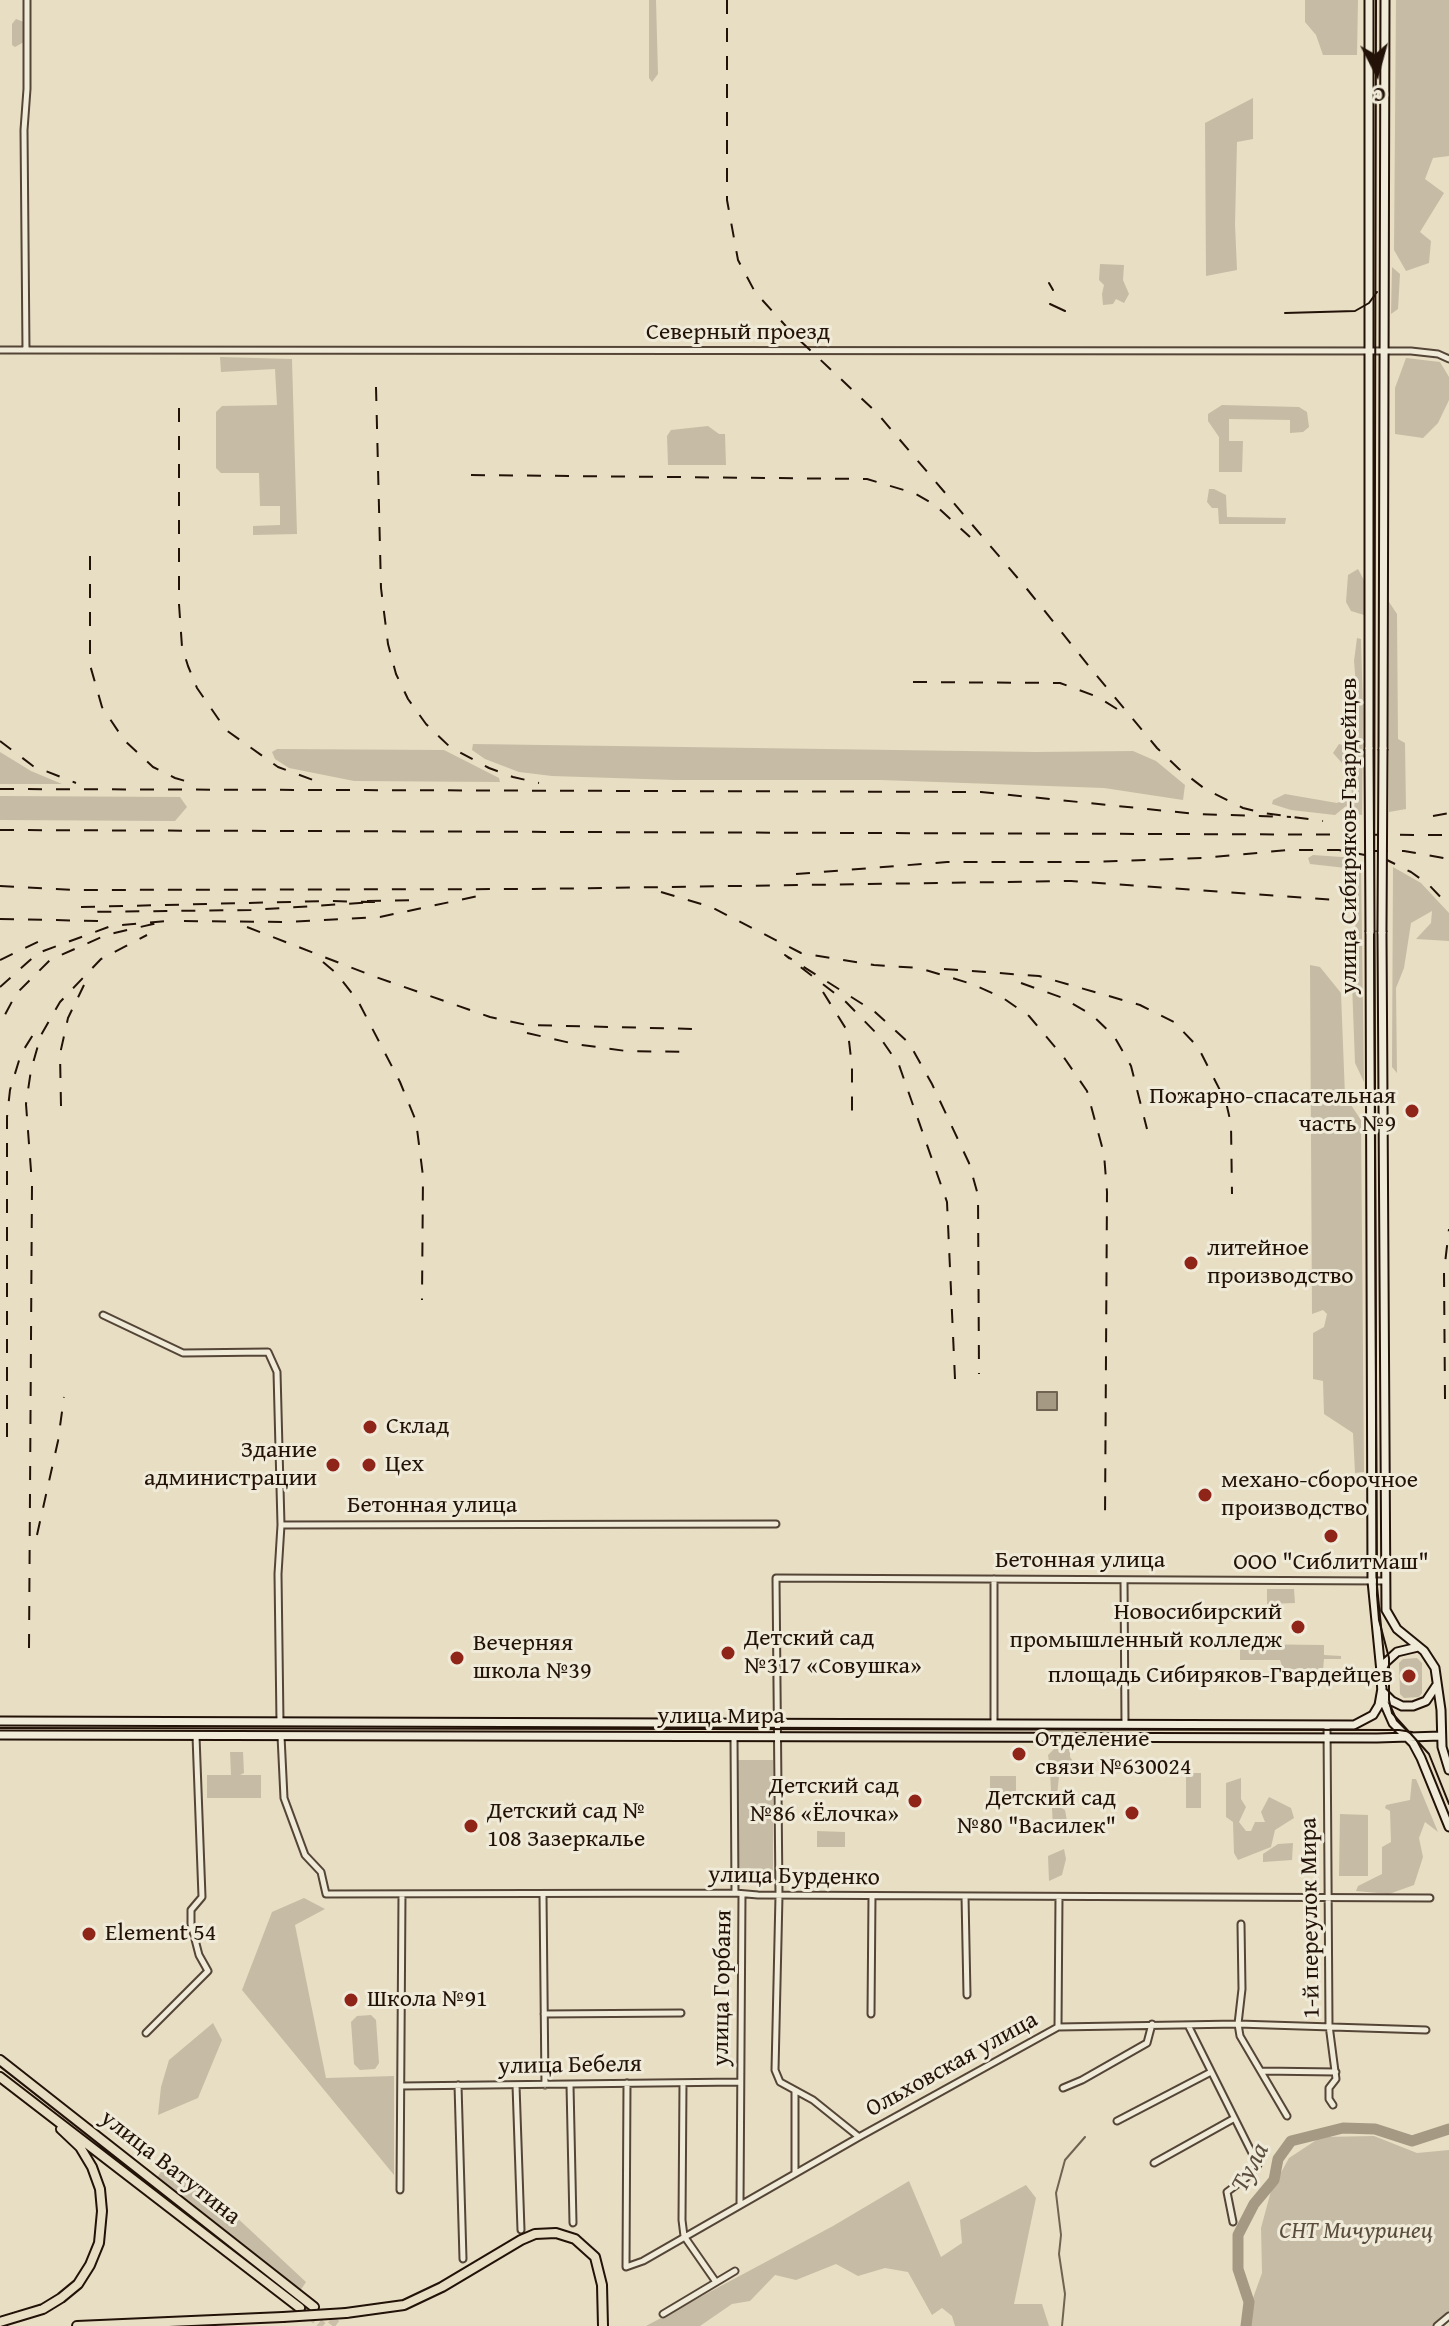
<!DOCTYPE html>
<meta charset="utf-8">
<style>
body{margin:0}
#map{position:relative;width:1449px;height:2326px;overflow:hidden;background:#e8dec4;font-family:"Gentium Book Plus",serif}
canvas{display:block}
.north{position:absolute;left:1337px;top:32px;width:80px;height:80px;-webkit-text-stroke:6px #f0ead9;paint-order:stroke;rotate:174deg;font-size:22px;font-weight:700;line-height:32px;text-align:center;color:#221207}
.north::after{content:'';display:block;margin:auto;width:28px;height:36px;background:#221207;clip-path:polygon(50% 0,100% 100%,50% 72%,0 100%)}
</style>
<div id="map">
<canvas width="1449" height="2326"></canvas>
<div class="north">С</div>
</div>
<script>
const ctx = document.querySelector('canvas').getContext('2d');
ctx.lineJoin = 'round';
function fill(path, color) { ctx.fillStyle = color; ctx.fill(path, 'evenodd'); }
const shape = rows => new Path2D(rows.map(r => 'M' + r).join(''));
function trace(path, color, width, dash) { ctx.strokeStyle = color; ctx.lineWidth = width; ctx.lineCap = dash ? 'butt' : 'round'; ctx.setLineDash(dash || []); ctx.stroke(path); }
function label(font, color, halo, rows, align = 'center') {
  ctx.font = font + ' "Gentium Book Plus",serif'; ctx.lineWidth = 6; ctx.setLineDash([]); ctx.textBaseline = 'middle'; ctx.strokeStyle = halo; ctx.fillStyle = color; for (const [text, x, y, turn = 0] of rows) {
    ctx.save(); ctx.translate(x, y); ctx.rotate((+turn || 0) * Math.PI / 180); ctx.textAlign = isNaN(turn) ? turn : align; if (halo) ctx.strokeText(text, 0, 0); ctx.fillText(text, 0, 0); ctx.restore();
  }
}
const green = shape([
 [649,0,656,0,658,74,652,82,649,78],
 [1305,0,1358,0,1357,55,1323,55,1316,35,1305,22],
 [1396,0,1449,0,1449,156,1433,158,1425,179,1444,193,1420,232,1431,241,1429,263,1406,271,1394,250],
 [16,19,24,22,24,42,15,47,12,45,12,24],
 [1253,98,1253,139,1237,142,1235,224,1237,270,1206,276,1205,123],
 [1100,264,1124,265,1123,280,1129,294,1124,303,1116,299,1113,304,1103,305,1102,294,1104,285,1099,280],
 [1392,267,1400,274,1398,309,1391,314],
 [220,357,292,359,297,534,253,535,253,526,280,525,280,506,260,506,259,473,221,473,216,468,216,412,222,406,277,405,275,369,221,372],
 [1406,358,1440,362,1449,377,1449,400,1438,423,1423,438,1395,434,1395,388],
 [1222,405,1299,407,1307,412,1309,427,1303,432,1290,433,1290,420,1229,419,1229,441,1243,441,1242,472,1219,472,1219,437,1208,421,1208,414],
 [708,426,719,434,725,434,726,465,668,465,667,436,671,430],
 [1209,489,1214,489,1226,495,1227,517,1286,518,1285,524,1219,524,1218,508,1212,508,1207,502],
 [1358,569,1364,580,1364,615,1351,611,1346,602,1348,575],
 [1389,602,1397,614,1398,739,1405,743,1406,809,1389,812],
 [1357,638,1361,639,1363,709,1362,815,1356,814,1346,806,1335,815,1291,810,1272,804,1273,800,1285,794,1337,803,1352,797,1350,772,1333,753,1339,744,1352,748,1358,710,1354,661],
 [473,744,1036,752,1133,751,1156,761,1185,785,1183,800,1104,788,881,780,675,780,552,776,519,772,485,759,472,750],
 [277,749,444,750,499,778,500,782,354,781,289,768,275,759,272,752],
 [0,752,31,771,62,784,0,784],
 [0,796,180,797,187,807,175,821,0,820],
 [1313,855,1356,858,1361,865,1364,1082,1355,1063,1352,983,1357,898,1355,869,1310,864,1308,858],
 [1393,867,1421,883,1449,913,1449,941,1416,939,1431,923,1432,911,1411,923,1404,968,1396,988,1397,1073,1392,1067],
 [1310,965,1320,967,1341,993,1345,1096,1361,1120,1364,1472,1355,1473,1353,1433,1324,1414,1323,1381,1313,1379,1313,1333,1324,1327,1327,1314,1323,1310,1312,1314],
 [1267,1589,1294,1589,1295,1603,1267,1604],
 [1240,1644,1324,1645,1324,1655,1341,1656,1341,1659,1324,1659,1323,1670,1283,1669,1280,1660,1240,1660],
 [1417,1658,1422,1663,1422,1693,1419,1697,1404,1698,1400,1694,1399,1663,1403,1659],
 [1070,1745,1070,1757,1073,1761,1069,1766,1049,1762,1048,1755,1057,1746],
 [230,1752,243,1752,244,1773,240,1775,261,1775,261,1798,207,1798,207,1775,231,1775],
 [737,1760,773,1760,773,1883,738,1883],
 [1050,1772,1059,1776,1056,1805,1065,1810,1067,1821,1053,1827],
 [1186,1773,1201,1773,1201,1808,1186,1808],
 [990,1776,1016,1776,1016,1801,990,1800],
 [1241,1778,1241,1799,1246,1807,1239,1822,1246,1831,1251,1831,1255,1822,1265,1822,1261,1812,1269,1797,1291,1808,1294,1818,1275,1830,1271,1847,1238,1860,1234,1853,1233,1822,1226,1817,1226,1783],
 [1412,1779,1416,1779,1438,1832,1425,1822,1419,1838,1423,1857,1414,1885,1389,1894,1356,1891,1358,1886,1382,1874,1382,1847,1391,1842,1390,1811,1385,1808,1386,1805,1410,1800],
 [1340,1814,1368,1815,1368,1876,1339,1876],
 [817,1831,845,1832,845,1847,817,1847],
 [1293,1843,1292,1860,1263,1862,1263,1854,1278,1844],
 [1064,1849,1066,1859,1062,1875,1049,1881,1048,1856],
 [304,1898,325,1909,295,1925,326,2078,394,2076,394,2175,242,1990,272,1912],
 [371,2015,376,2020,379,2063,375,2069,360,2070,354,2064,351,2022,357,2016],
 [213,2023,222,2040,198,2098,158,2115,161,2087,169,2060],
 [1374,2136,1417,2153,1449,2150,1449,2316,1437,2326,1243,2326,1262,2273,1261,2228,1271,2191,1289,2158,1321,2137],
 [165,2165,218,2200,306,2282,300,2291,157,2178],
 [909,2181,941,2257,962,2243,960,2220,1026,2185,1036,2198,1014,2304,1042,2304,1049,2326,955,2326,952,2316,942,2308,932,2315,908,2272,885,2268,858,2276,836,2264,796,2280,775,2275,750,2301,732,2304,700,2326,646,2326,833,2226]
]);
const water = shape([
 [1037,1392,1057,1392,1057,1410,1037,1410,1037,1392]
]);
const stream = shape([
 [1062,2326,1065,2294,1059,2254,1061,2235,1056,2193,1065,2160,1085,2137]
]);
const river = shape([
 [1246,2326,1249,2302,1238,2269,1238,2235,1254,2204,1274,2180,1278,2159,1291,2141,1343,2128,1375,2129,1412,2141,1449,2129]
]);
const primaryTunnel = shape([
 [300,2308,323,2326],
 [321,2312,339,2326]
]);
const street = shape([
 [0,350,1411,351,1438,354,1449,359],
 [26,350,24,130,27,89,27,0],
 [103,1315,183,1353,268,1352,277,1372,281,1525,278,1574,280,1722],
 [281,1525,776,1524],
 [1124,1580,1125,1724],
 [994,1724,994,1579],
 [1327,1725,1329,2025,1336,2079,1329,2088,1329,2099,1333,2105],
 [281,1736,284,1798,305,1855,321,1872,326,1894,735,1893,758,1895,1430,1898],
 [734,1737,735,1893],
 [543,1895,545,2085],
 [965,1896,967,1995],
 [1241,1924,1242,1989,1238,2024,1240,2036,1287,2116],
 [544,2014,681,2013],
 [871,2014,872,1896],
 [1188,2025,1258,2165,1251,2174,1227,2192,1233,2222],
 [1058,2027,1059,1897],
 [146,2033,208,1971,199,1955,191,1924,191,1910,202,1897,196,1736],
 [1261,2071,1336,2072],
 [627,2083,626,2267,643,2261,859,2137,1058,2027,1238,2024,1426,2030],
 [683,2083,682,2220,684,2236,716,2282],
 [458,2085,463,2259],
 [516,2085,521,2230],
 [570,2085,573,2223],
 [401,2086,739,2082],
 [1063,2088,1082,2080,1147,2043,1152,2024],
 [795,2091,795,2173],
 [1117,2121,1211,2072],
 [859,2137,813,2100,780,2082,775,2070,779,1896,776,1578,1385,1581],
 [1154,2163,1233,2119],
 [400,2190,402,1894],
 [740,2205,742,1894],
 [663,2314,735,2271],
 [1437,2326,1449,2316]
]);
const secondary = shape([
 [1369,749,1369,0],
 [1383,749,1385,0],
 [1370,932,1372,1581,1381,1672],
 [1382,932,1386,1610,1397,1629,1424,1651,1435,1668,1441,1710,1442,1747,1449,1770],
 [1418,1647,1397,1652,1385,1663,1381,1672,1382,1698,1393,1723,1413,1743,1421,1758,1449,1827],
 [1383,1692,1392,1701,1402,1706,1413,1706,1426,1701,1436,1686],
 [0,1721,1354,1725,1373,1715,1379,1705,1382,1688],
 [0,1735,1377,1738,1441,1736]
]);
const primary = shape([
 [0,2060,314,2307],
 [0,2077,300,2308],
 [346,2313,404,2305,442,2287,521,2240,535,2234,556,2233,575,2239,595,2257,602,2285,603,2326],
 [0,2322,43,2309,61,2298,78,2284,90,2265,99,2243,102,2211,100,2189,92,2167,80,2147,61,2129],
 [77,2326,283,2317]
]);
const tram = shape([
 [1376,0,1374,932,1377,1595,1379,1620,1389,1658,1389,1700,1392,1713,1429,1754,1449,1804],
 [1049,283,1053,290],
 [1050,304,1065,311],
 [1285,313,1355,311,1369,303,1377,292],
 [0,1728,1399,1730,1412,1732]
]);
const rail = shape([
 [727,0,727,200,738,260,755,292,794,335,877,413,1027,589,1092,670,1157,748,1179,769,1205,789,1243,808,1263,813,1323,821],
 [376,387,381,588,388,644,396,674,408,699,426,724,450,747,489,768,513,777,539,783],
 [179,408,179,604,182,647,188,666,197,688,226,730,278,767,321,783],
 [471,475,867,479,914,493,935,505,970,537],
 [90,556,90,665,102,707,124,740,153,767,175,778,196,784],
 [913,682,1060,683,1098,697,1117,709],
 [0,741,33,766,76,783],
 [0,789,981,792,1196,814,1291,817],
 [1433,816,1449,813],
 [0,830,1449,835],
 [1374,851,1404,851,1449,859],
 [796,874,947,862,1092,862,1203,858,1288,850,1339,850,1385,859,1411,872,1429,885,1449,906],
 [0,886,77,890,533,889,1071,881,1336,900],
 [661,892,711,907,801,953,874,965,919,968,972,984,1003,998,1029,1016,1065,1059,1087,1091,1104,1154,1107,1192,1105,1520],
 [367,901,423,900],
 [81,907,329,901,376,902,251,910,85,912],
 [0,919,100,921],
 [184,921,286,922,380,917,478,896],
 [247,927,373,976,490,1017,527,1025,697,1029],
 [0,960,44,939],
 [323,962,337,974,358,1001,400,1082,416,1121,423,1176,422,1300],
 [944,969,1039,976,1140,1005,1174,1022,1198,1047,1226,1102,1231,1124,1232,1194],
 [1021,983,1063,998,1092,1015,1114,1036,1131,1066,1147,1129],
 [0,987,38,953,111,926,166,921,106,935,50,960,16,994,0,1024],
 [823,992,848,1032,852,1067,852,1124],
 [527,1033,575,1044,626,1051,693,1052],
 [61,1106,60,1054,68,1018,84,985],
 [955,1379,947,1202,899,1065,879,1036,846,1002,785,955,875,1012,909,1043,932,1084,969,1163,978,1195,979,1374],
 [1445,1399,1444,1272,1449,1229],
 [7,1437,7,1117,10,1090,21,1054,36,1030],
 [37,1535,58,1441,64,1397],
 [29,1648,32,1184,26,1104,31,1070,41,1035,60,1002,101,959,147,935]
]);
const secondaryBridge = shape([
 [1369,749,1370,932],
 [1382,932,1383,749]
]);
const primaryBridge = shape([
 [283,2317,346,2313]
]);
const markers = [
 [1412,1111,8,"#8f2418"],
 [1191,1263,8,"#8f2418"],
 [370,1427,8,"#8f2418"],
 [333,1465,8,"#8f2418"],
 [369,1465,8,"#8f2418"],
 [1205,1495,8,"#8f2418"],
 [1331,1536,8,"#8f2418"],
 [1298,1627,8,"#8f2418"],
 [728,1653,8,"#8f2418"],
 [457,1658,8,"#8f2418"],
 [1409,1676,8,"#8f2418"],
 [1019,1754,8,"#8f2418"],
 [915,1801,8,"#8f2418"],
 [1132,1813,8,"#8f2418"],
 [471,1826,8,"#8f2418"],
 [89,1934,8,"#8f2418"],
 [351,2000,8,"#8f2418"]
];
const streetNames = [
 ["Северный проезд",738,333],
 ["улица Сибиряков-Гвардейцев",1350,836,-90],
 ["Бетонная улица",432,1506],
 ["Бетонная улица",1080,1561],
 ["улица Мира",721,1717],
 ["улица Бурденко",794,1877,1],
 ["1-й переулок Мира",1311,1918,-91],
 ["улица Горбаня",723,1988,-89],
 ["Ольховская улица",952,2065,-29],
 ["улица Бебеля",570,2066,-1],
 ["улица Ватутина",170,2168,38]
];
const poiNames = [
 ["Пожарно-спасательная",1396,1097,"right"],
 ["часть №9",1396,1125,"right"],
 ["литейное",1207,1249],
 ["производство",1207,1277],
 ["Склад",386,1427],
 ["Здание",317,1451,"right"],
 ["администрации",317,1479,"right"],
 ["Цех",385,1465],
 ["механо-сборочное",1221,1481],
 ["производство",1221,1509],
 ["ООО \"Сиблитмаш\"",1331,1563,"center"],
 ["Новосибирский",1282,1613,"right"],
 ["промышленный колледж",1282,1641,"right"],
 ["Детский сад",744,1639],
 ["№317 «Совушка»",744,1667],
 ["Вечерняя",473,1644],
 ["школа №39",473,1672],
 ["площадь Сибиряков-Гвардейцев",1393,1676,"right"],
 ["Отделение",1035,1740],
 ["связи №630024",1035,1768],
 ["Детский сад",899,1787,"right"],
 ["№86 «Ёлочка»",899,1815,"right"],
 ["Детский сад",1116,1799,"right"],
 ["№80 \"Василек\"",1116,1827,"right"],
 ["Детский сад №",487,1812],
 ["108 Зазеркалье",487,1840],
 ["Element 54",105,1934],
 ["Школа №91",367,2000]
];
const parkNames = [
 ["СНТ Мичуринец",1356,2232]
];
const waterNames = [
 ["Тула",1251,2168,-62]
];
fill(green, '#c6bba4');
fill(water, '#a59984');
trace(water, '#716352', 2);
trace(stream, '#716352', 2);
trace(river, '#a59984', 11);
trace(primaryTunnel, '#cabfa8', 8, [8, 4]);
trace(street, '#544536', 9);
trace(secondary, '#221207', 11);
trace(primary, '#221207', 12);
trace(street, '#f0ead9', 5);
trace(secondary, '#f0ead9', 7);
trace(primary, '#e8dec4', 8);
trace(tram, '#221207', 2);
trace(rail, '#221207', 2, [14, 14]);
trace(secondaryBridge, '#221207', 11, []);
trace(primaryBridge, '#221207', 12, []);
trace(secondaryBridge, '#f0ead9', 7);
trace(primaryBridge, '#e8dec4', 8);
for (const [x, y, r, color] of markers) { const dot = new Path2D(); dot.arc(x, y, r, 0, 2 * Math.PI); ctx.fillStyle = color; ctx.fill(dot); trace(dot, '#f0ead9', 3); }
label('24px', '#221207', '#f0ead9', streetNames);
label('24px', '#221207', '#f0ead9', poiNames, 'left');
label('italic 24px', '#5b4d3e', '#f0ead9', parkNames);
label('italic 26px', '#5d4f3f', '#f0ead9', waterNames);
</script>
